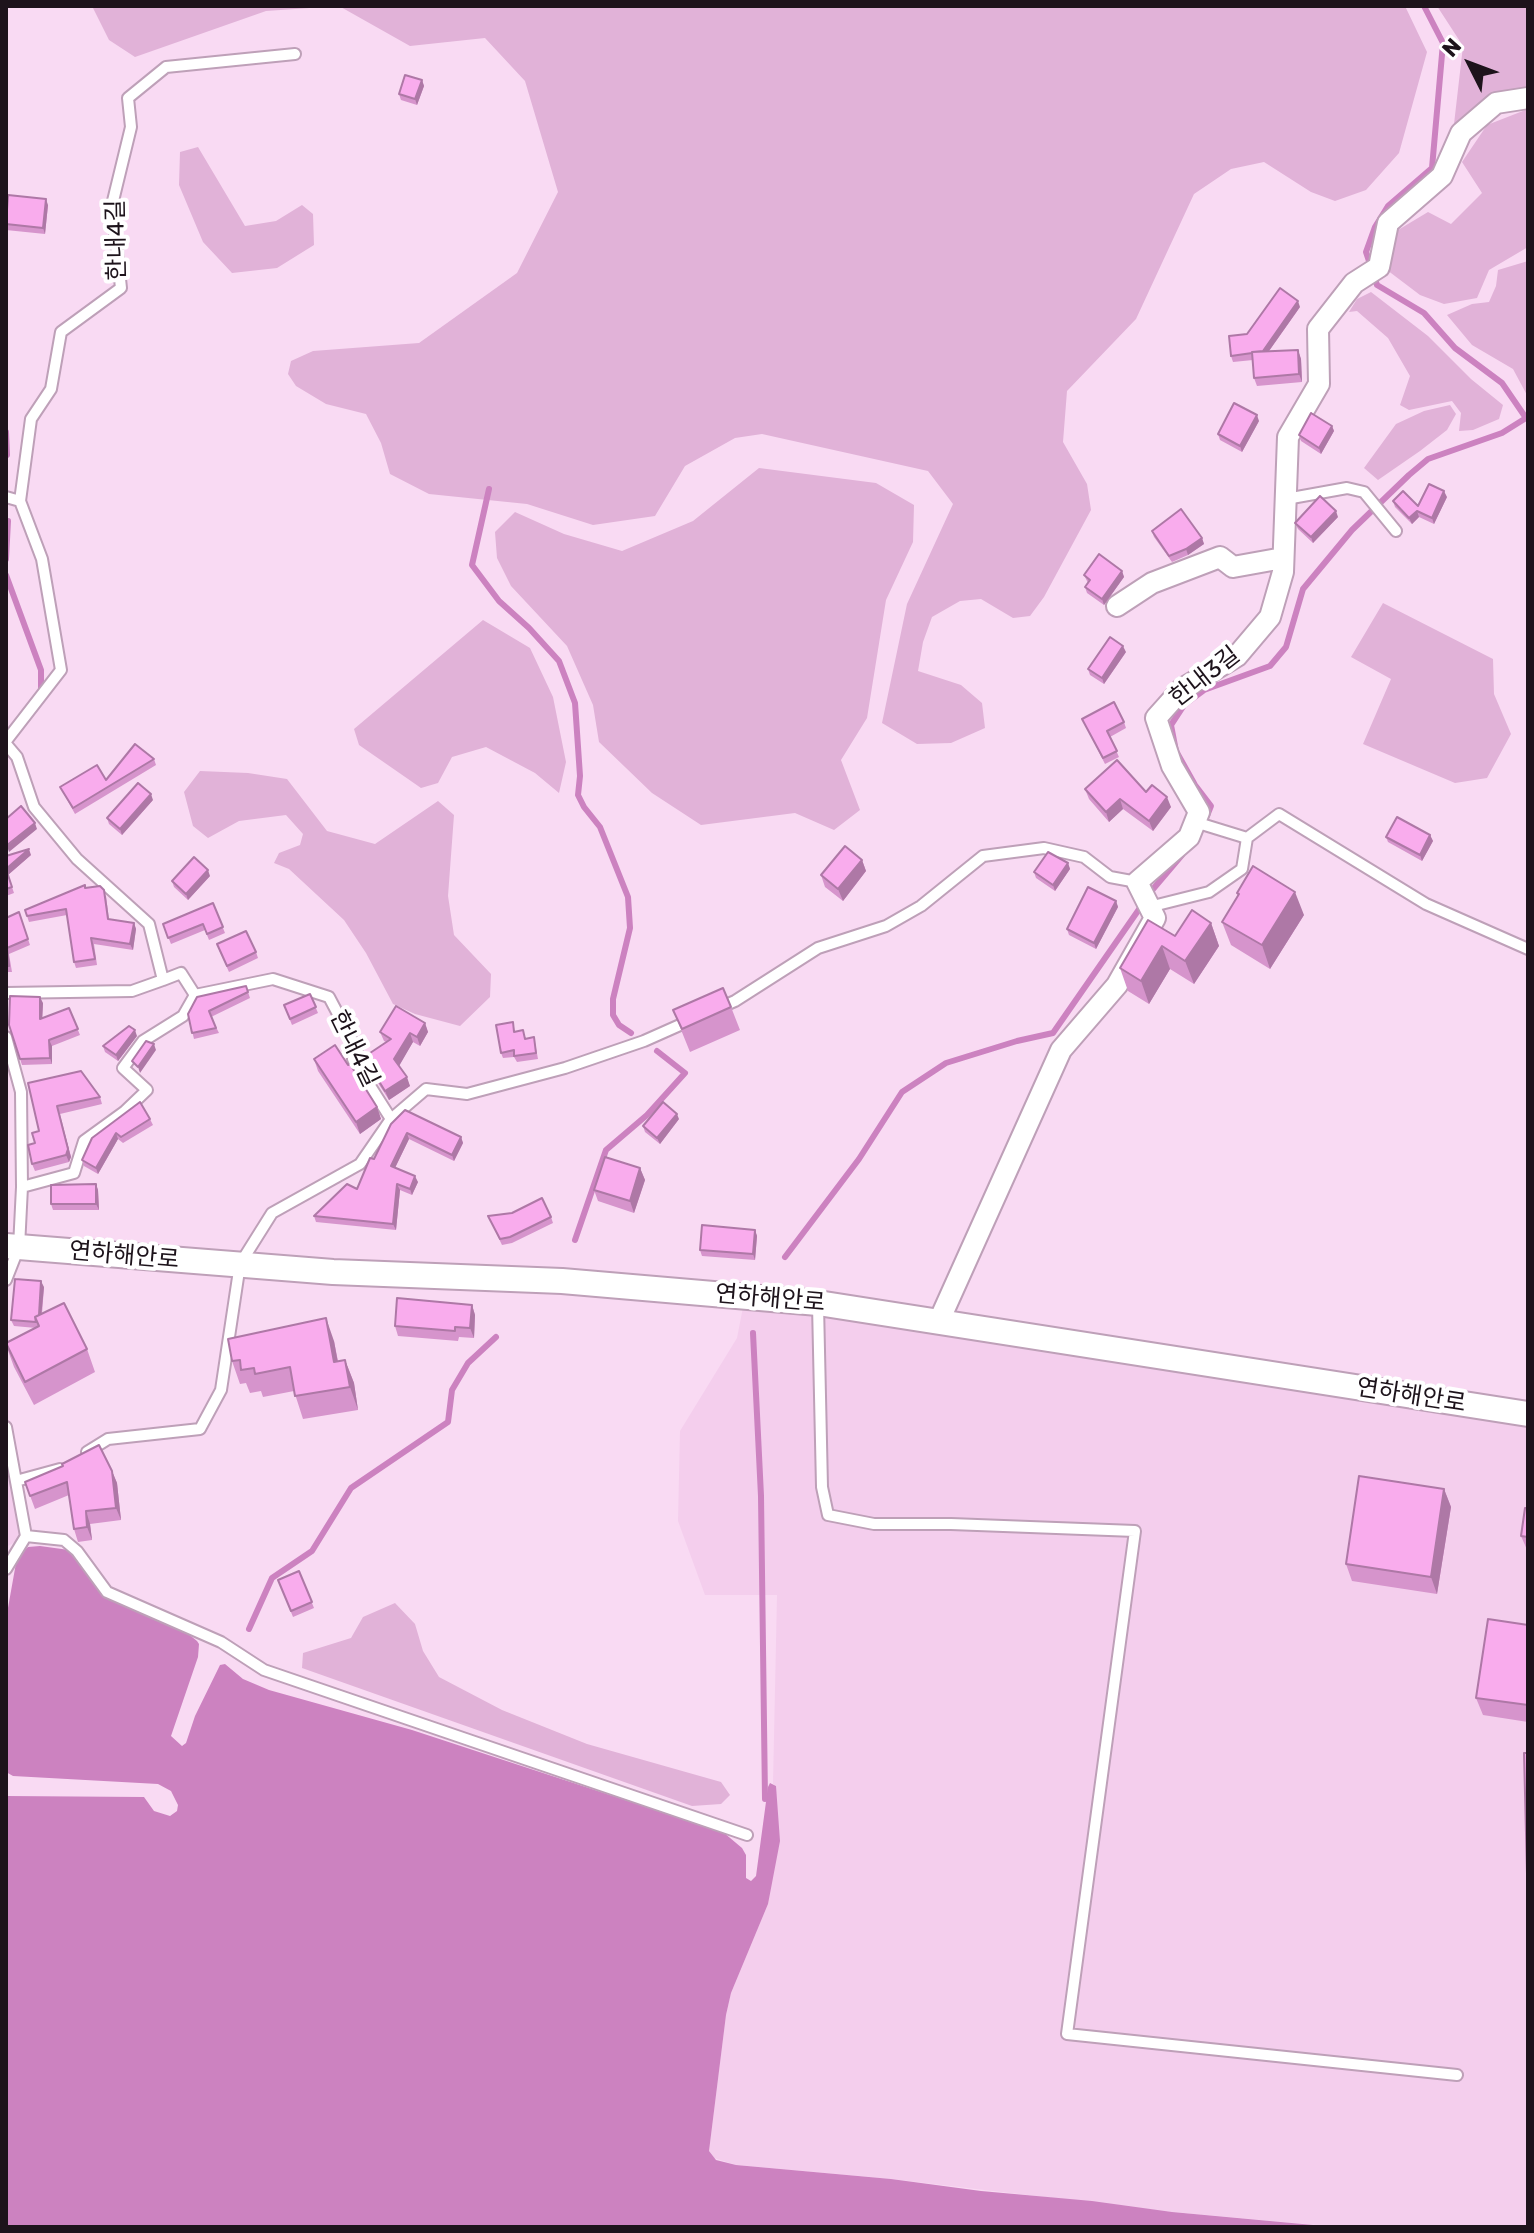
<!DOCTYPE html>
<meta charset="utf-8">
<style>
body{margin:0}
#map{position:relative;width:1534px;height:2233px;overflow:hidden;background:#f9daf3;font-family:Rubik,sans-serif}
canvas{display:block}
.frame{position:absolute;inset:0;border:8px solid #1d131b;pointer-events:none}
.north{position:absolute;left:1430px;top:24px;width:80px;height:80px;-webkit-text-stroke:6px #fff;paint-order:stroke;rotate:312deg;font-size:22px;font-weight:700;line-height:32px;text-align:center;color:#1d131b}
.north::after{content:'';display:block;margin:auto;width:28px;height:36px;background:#1d131b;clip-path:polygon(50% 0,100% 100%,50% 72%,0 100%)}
</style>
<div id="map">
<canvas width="1534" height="2233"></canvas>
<div class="frame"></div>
<div class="north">N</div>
</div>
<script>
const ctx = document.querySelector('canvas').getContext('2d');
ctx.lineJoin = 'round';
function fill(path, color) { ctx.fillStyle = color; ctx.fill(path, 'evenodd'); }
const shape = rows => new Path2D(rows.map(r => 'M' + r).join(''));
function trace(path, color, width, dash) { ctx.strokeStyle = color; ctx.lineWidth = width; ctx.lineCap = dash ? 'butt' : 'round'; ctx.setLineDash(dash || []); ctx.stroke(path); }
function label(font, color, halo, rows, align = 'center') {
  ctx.font = font + ' Rubik,"Noto Sans KR",sans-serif'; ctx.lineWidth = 8; ctx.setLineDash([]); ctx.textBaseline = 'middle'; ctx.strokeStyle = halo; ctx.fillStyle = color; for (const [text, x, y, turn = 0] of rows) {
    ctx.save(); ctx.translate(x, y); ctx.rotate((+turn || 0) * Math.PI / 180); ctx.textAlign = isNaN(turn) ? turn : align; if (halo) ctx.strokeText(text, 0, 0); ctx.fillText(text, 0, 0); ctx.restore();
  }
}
const built = shape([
 [745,1297,1528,1414,1528,2227,1327,2226,1172,2212,891,2179,736,2165,711,2157,709,2151,726,2015,731,1993,768,1904,776,1786,773,1784,777,1595,705,1595,678,1521,680,1431,737,1338],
 [6,1427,26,1536,6,1547]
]);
const green = shape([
 [92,6,1405,6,1427,52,1399,153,1366,190,1335,201,1311,192,1264,162,1231,169,1194,194,1136,319,1067,391,1063,442,1087,484,1091,510,1044,597,1030,616,1013,618,981,599,960,601,932,617,923,642,918,671,961,685,982,703,985,728,951,743,917,744,882,723,907,604,953,504,928,471,762,434,735,438,685,466,655,516,593,525,527,504,429,494,390,474,381,443,366,414,326,404,296,386,288,374,291,361,313,351,419,343,517,273,558,192,525,81,485,38,410,46,339,6,266,11,135,57,109,40],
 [1437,6,1528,6,1528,89,1495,94,1454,124,1463,46],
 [1528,109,1528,247,1489,270,1477,298,1444,304,1420,295,1387,270,1398,230,1428,212,1451,224,1482,193,1462,162,1487,125],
 [198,147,245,226,276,221,302,205,313,214,314,245,277,268,232,273,203,242,179,185,180,152],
 [1528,261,1528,397,1513,369,1472,345,1447,315,1472,304,1489,302,1496,286,1498,270],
 [1371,292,1428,336,1471,379,1503,405,1499,419,1473,430,1459,431,1461,413,1452,401,1409,410,1400,405,1410,376,1388,338,1357,311,1349,312,1357,299],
 [1450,405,1456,414,1447,430,1420,451,1378,480,1364,468,1396,424,1424,411],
 [759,468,876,483,914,505,913,542,886,600,867,718,841,760,860,810,834,830,795,813,701,825,652,793,599,742,593,705,567,646,511,586,497,558,495,532,515,512,564,534,622,551,693,521],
 [1383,603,1493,659,1494,694,1511,734,1487,778,1455,783,1363,744,1391,679,1351,657],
 [483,620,530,648,553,697,566,762,559,793,535,773,486,747,452,757,438,783,421,788,359,745,354,729],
 [200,771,248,773,287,779,327,831,375,844,438,801,454,815,448,896,454,935,491,974,490,997,460,1026,415,1014,393,1004,366,953,344,920,289,869,274,863,279,853,300,845,303,834,286,815,239,821,208,838,193,826,184,792],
 [395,1603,415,1624,423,1651,439,1677,502,1710,587,1744,721,1782,730,1795,721,1804,692,1806,302,1668,303,1653,351,1638,363,1617]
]);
const water = shape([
 [40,1546,69,1550,98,1588,112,1601,186,1632,197,1641,199,1644,198,1657,171,1736,182,1746,186,1743,195,1716,220,1665,225,1664,243,1679,269,1690,412,1730,723,1832,742,1848,746,1855,746,1878,751,1881,756,1876,768,1787,770,1783,776,1786,780,1841,768,1904,731,1993,726,2015,709,2151,716,2160,736,2165,891,2179,981,2191,1092,2201,1172,2212,1335,2227,6,2227,6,1796,144,1797,154,1811,170,1816,177,1811,178,1805,171,1791,158,1784,13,1776,6,1772,6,1619,16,1563,21,1553,28,1547]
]);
const stream = shape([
 [6,432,7,455],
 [489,489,472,565,499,601,529,628,559,661,575,703,580,776,578,795,584,807,600,827,628,897,630,928,613,999,613,1015,619,1025,631,1033],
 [6,559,8,521],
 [6,575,41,670,41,693],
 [1207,816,1211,806,1195,785,1176,751,1171,725,1184,705,1204,690,1270,666,1286,647,1303,589,1352,530,1409,475,1428,459,1502,433,1526,418,1502,383,1455,348,1424,313,1377,285,1366,252,1375,227,1388,206,1432,168,1443,43,1424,6],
 [1148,895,1182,855],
 [575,1240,606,1150,647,1115,685,1073,657,1051],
 [785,1257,859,1159,902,1092,946,1063,1017,1041,1053,1033,1142,905],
 [753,1333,761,1496,765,1799],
 [249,1629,272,1578,312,1551,351,1488,448,1422,452,1390,468,1363,496,1337]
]);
const service = shape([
 [6,497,20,501],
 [1286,499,1347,488,1364,492,1396,531],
 [6,741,61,670,42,559,20,501,31,419,51,389,61,332,121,288,112,205,131,127,128,98,166,67,295,54],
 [6,744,17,757,34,807,77,859,149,924,163,980,181,973,195,995,273,979,329,997,357,1050,353,1059,391,1119,360,1164,272,1213,240,1264,221,1390,200,1429,108,1439,87,1452],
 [1195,822,1247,838,1279,814,1426,904,1528,949],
 [1149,907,1209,892,1242,869,1247,838],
 [6,993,132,991,163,980],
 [719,1008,735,1001,818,948,886,926,921,906,983,856,1044,848,1084,857,1110,877,1137,882],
 [6,1037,21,1092,22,1187,19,1247,6,1280],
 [391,1119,426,1089,467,1094,565,1068,644,1041,689,1021],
 [22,1187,74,1173,84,1141,124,1112,147,1090,123,1068,143,1041,183,1016,195,995],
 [818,1305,822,1487,828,1515,874,1524,951,1524,1135,1531,1067,2034,1457,2075],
 [6,1427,26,1536,6,1569],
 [16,1481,60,1469],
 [26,1536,64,1540,77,1551,107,1592,221,1642,264,1670,747,1835]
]);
const minor = shape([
 [1117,606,1152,583,1220,557,1233,567,1283,558],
 [939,1321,1061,1050,1117,985,1155,918,1137,882,1189,837,1199,812,1172,766,1156,718,1182,689,1237,656,1270,617,1283,572,1288,437,1319,384,1318,329,1354,283,1379,267,1388,223,1442,176,1461,133,1496,103,1528,98]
]);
const tertiary = shape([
 [6,1246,333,1272,562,1281,818,1303,1528,1414]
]);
const wall = shape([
 [422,80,424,86,417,105,401,100,399,94],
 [48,205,45,234,6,230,6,210],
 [1300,307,1269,351,1298,350,1301,359,1302,382,1257,386,1254,378,1253,360,1233,362,1231,356,1247,334],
 [1259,421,1242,452,1220,440,1218,434],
 [1332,426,1334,431,1321,454,1301,441,1299,435],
 [1447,497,1434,524,1419,517,1412,524,1395,507,1393,501,1418,506],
 [1338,517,1313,543,1298,529,1295,523],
 [1152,531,1202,538,1204,544,1188,555,1172,562,1154,537],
 [1122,571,1124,577,1104,605,1087,593,1085,587,1088,583,1084,575],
 [1126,652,1104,684,1090,675,1088,669],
 [1082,719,1124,722,1126,728,1110,737,1119,757,1105,764],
 [154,759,156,765,75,814,60,787,106,780],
 [1085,789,1146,792,1171,807,1153,831,1123,809,1109,822,1089,799],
 [153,800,122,835,109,824,107,818],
 [1430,835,1433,841,1422,861,1388,842,1386,837],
 [31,855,8,875,14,893,6,896,6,856],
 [862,860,866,871,843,901,825,887,821,875],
 [1068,863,1070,869,1055,891,1036,878,1034,872],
 [210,876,188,900,174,887,172,881],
 [85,885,86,888,106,896,109,919,134,923,136,929,133,950,94,944,97,965,76,968,74,962,67,915,29,922,27,916],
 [1237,893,1304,915,1270,969,1231,945,1222,922,1238,896],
 [1116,901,1118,907,1096,949,1069,935,1067,929],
 [213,903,225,933,209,940,205,930,171,944,163,924],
 [19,912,30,945,9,954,12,972,6,972,6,918],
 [1211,923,1219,946,1194,984,1170,969,1149,1004,1128,991,1120,968,1175,936],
 [219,950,256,952,258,958,229,972],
 [246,986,250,998,211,1017,219,1033,194,1039,188,1014],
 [310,994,318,1013,292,1025,284,1005],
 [43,1003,42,1018,69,1008,80,1035,52,1046,52,1064,22,1065,9,1025],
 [731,1007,740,1030,690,1052,673,1010],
 [513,1022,515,1032,526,1039,534,1037,538,1059,517,1062,514,1057,503,1058,501,1053],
 [425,1023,428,1032,420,1046,413,1042,399,1065,410,1086,389,1100,367,1066,364,1057,386,1042,384,1041,380,1032],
 [137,1036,118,1061,105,1052,103,1046],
 [314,1059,377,1107,381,1119,360,1134,318,1071],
 [28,1083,100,1097,102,1104,60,1114,71,1157,69,1162,35,1171,32,1164,35,1143,39,1131],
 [150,1119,153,1125,123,1143,118,1139,98,1174,84,1166,82,1160,92,1138],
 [679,1119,660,1144,645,1132,643,1126],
 [391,1124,461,1137,463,1143,454,1161,409,1139,395,1168,418,1182,412,1195,400,1190,396,1230,316,1222,314,1216,357,1189,374,1159],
 [640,1168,645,1180,634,1213,598,1201,594,1190],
 [96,1184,98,1190,99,1210,53,1210,51,1204],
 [488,1216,551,1217,553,1223,512,1243,502,1245],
 [755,1230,757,1236,755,1260,702,1256,700,1250],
 [44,1287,42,1314,87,1349,95,1372,34,1405,14,1367,6,1345,36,1328,14,1326,11,1320],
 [472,1305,475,1315,474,1338,459,1337,458,1341,398,1336,395,1326],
 [334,1341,338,1361,345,1360,354,1383,358,1410,303,1419,294,1391,263,1397,261,1391,250,1393,246,1383,240,1384,232,1361],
 [112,1471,117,1483,121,1520,90,1524,92,1540,78,1542,74,1529,69,1495,35,1509,25,1482],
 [1444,1489,1451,1507,1437,1594,1352,1581,1346,1564],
 [1528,1508,1528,1552,1521,1536],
 [299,1571,314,1608,293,1617,278,1580],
 [1528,1625,1528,1722,1483,1715,1476,1698]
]);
const shadedWall = shape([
 [422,80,424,86,417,105,415,99],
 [46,199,48,205,45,234,43,228],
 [1298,301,1300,307,1264,358,1262,352],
 [1298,350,1301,359,1302,382,1299,374],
 [1257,415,1259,421,1242,452,1240,446],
 [1332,426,1334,431,1321,454,1319,448],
 [1444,491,1447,497,1434,524,1432,518],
 [1336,511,1338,517,1313,543,1311,537],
 [1417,511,1419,517,1412,524,1409,518],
 [1202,538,1204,544,1188,555,1186,549],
 [1122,571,1124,577,1104,605,1102,599],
 [1123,646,1126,652,1104,684,1102,678],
 [151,794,153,800,122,835,120,829],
 [1167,797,1171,807,1153,831,1149,821],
 [1120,799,1123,809,1109,822,1106,812],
 [35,823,37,829,9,852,7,846],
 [1430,835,1433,841,1422,861,1420,855],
 [29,849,31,855,8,875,14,893,6,869],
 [862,860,866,871,843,901,838,889],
 [1068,863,1070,869,1055,891,1053,885],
 [208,870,210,876,188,900,186,894],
 [1295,892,1304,915,1270,969,1262,945],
 [1116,901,1118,907,1096,949,1094,943],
 [134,923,136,929,133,950,130,944],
 [1211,923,1219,946,1194,984,1185,961],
 [1162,946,1170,969,1149,1004,1141,981],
 [40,997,43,1003,42,1025,40,1019],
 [425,1023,428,1032,420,1046,417,1037],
 [135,1030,137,1036,118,1061,116,1055],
 [410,1033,413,1042,398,1068,394,1059],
 [49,1040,52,1046,52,1064,50,1058],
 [154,1044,156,1050,140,1073,138,1067],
 [407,1077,410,1086,389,1100,385,1091],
 [57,1106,71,1157,69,1162,66,1155],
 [377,1107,381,1119,360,1134,356,1122],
 [677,1114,679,1119,660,1144,657,1138],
 [116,1133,118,1139,98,1174,96,1168],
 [407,1133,409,1139,393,1172,391,1166],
 [461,1137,463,1143,454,1161,452,1155],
 [640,1168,645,1180,634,1213,630,1201],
 [415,1176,418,1182,412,1195,410,1189],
 [96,1184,98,1190,99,1210,96,1204],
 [397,1184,400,1190,396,1230,393,1224],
 [755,1230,757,1236,755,1260,753,1254],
 [41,1281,44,1287,40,1328,38,1322],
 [472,1305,475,1315,474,1338,470,1328],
 [326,1318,334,1341,342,1385,334,1362],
 [345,1360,354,1383,358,1410,350,1387],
 [112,1471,117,1483,121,1520,116,1508],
 [1444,1489,1451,1507,1437,1594,1431,1577],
 [86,1511,90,1524,92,1540,87,1527]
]);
const building = shape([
 [405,75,422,80,415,99,399,94,405,75],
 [8,195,46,199,43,228,6,224,8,195],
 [1280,288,1298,301,1263,351,1252,352,1252,353,1231,356,1229,336,1247,334,1280,288],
 [1298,350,1299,374,1254,378,1252,352,1298,350],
 [1234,403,1257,415,1240,446,1218,434,1234,403],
 [1311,413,1332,426,1319,448,1299,435,1311,413],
 [1429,484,1444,491,1432,518,1417,511,1409,518,1393,501,1403,491,1418,506,1429,484],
 [1320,496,1336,511,1311,537,1295,523,1320,496],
 [1181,509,1202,538,1186,549,1169,556,1152,531,1181,509],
 [1099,554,1122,571,1102,599,1085,587,1090,580,1084,575,1099,554],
 [1110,637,1123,646,1102,678,1088,669,1110,637],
 [1114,702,1124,722,1107,731,1117,751,1103,758,1082,719,1114,702],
 [135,744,154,759,73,808,60,787,97,765,106,780,135,744],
 [1117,760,1146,792,1152,785,1167,797,1149,821,1120,799,1106,812,1085,789,1117,760],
 [138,783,151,794,120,829,107,818,138,783],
 [21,806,35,823,6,846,6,819,21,806],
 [1397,817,1430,835,1420,855,1386,837,1397,817],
 [845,846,862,860,838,889,821,875,845,846],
 [29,849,6,869,12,887,6,889,6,856,29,849],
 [1048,852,1068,863,1053,885,1034,872,1048,852],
 [194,857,208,870,186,894,172,881,194,857],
 [1253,866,1295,892,1262,945,1222,922,1239,894,1237,893,1253,866],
 [85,885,85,888,100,886,104,890,108,919,134,923,130,944,91,938,95,959,74,962,66,909,27,916,25,910,85,885],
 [1088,887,1116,901,1094,943,1067,929,1088,887],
 [213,903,223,927,207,934,203,924,168,938,163,924,213,903],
 [1192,910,1211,923,1185,961,1162,946,1141,981,1120,968,1148,920,1175,936,1192,910],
 [19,912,28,939,7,948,9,966,6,966,6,918,19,912],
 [246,931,256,952,227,966,217,944,246,931],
 [246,986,248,992,209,1011,216,1028,192,1033,188,1014,197,997,246,986],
 [723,988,731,1007,682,1029,673,1010,723,988],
 [310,994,316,1007,290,1019,284,1005,310,994],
 [10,996,40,997,40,1019,69,1008,78,1029,49,1040,50,1058,20,1059,9,1025,10,996],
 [396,1006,425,1023,417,1037,410,1033,394,1059,407,1077,385,1091,364,1057,391,1039,380,1032,396,1006],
 [513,1022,514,1032,523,1030,525,1039,534,1037,536,1053,514,1056,514,1050,501,1053,496,1025,513,1022],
 [129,1026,135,1030,116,1055,103,1046,129,1026],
 [146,1041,154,1044,138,1067,132,1061,146,1041],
 [335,1045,348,1065,350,1064,377,1107,356,1122,314,1059,335,1045],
 [81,1071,100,1097,57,1106,68,1149,66,1155,32,1164,28,1145,35,1143,32,1133,39,1131,28,1083,81,1071],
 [140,1102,150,1119,121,1137,116,1133,96,1168,82,1160,92,1138,140,1102],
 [663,1102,677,1114,657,1138,643,1126,663,1102],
 [405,1110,461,1137,452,1155,407,1133,391,1166,415,1176,410,1189,397,1184,393,1224,314,1216,347,1184,357,1189,370,1158,374,1159,391,1124,405,1110],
 [605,1157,640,1168,630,1201,594,1190,605,1157],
 [96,1184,96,1204,51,1204,51,1185,96,1184],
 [542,1198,551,1217,510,1237,500,1239,488,1216,512,1213,542,1198],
 [702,1225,755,1230,753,1254,700,1250,702,1225],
 [15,1279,41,1281,39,1315,35,1317,36,1322,11,1320,15,1279],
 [397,1298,472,1305,470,1328,455,1327,455,1331,395,1326,397,1298],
 [64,1303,87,1349,25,1382,6,1343,39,1326,35,1317,64,1303],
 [326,1318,334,1362,345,1360,350,1387,295,1396,290,1367,255,1374,254,1368,241,1370,240,1360,232,1361,228,1339,326,1318],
 [99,1445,112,1471,116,1508,86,1511,87,1527,74,1529,67,1482,30,1496,25,1482,63,1466,62,1464,99,1445],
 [1359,1476,1444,1489,1431,1577,1346,1564,1359,1476],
 [1525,1508,1528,1508,1528,1537,1521,1536,1525,1508],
 [299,1571,312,1602,291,1611,278,1580,299,1571],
 [1488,1619,1528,1625,1528,1705,1476,1698,1488,1619],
 [1524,1753,1528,1753,1528,1914,1524,1753]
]);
const streetNames = [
 ["한내4길",117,240,-91],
 ["한내3길",1205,677,-38],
 ["한내4길",354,1049,64],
 ["연하해안로",124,1256,5],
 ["연하해안로",770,1299,5],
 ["연하해안로",1411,1396,9]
];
fill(built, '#f4ceed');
fill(green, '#e1b2d8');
fill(water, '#cc82c0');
trace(stream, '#cc82c0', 6);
trace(service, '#bea0b8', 14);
trace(minor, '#bea0b8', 24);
trace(tertiary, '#bea0b8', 28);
trace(service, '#fff', 10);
trace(minor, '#fff', 20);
trace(tertiary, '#fff', 24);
fill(wall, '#d694cc');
fill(shadedWall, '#ae78a6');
fill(building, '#f9aced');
trace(building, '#ae78a6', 2);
label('24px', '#1d131b', '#fff', streetNames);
</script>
